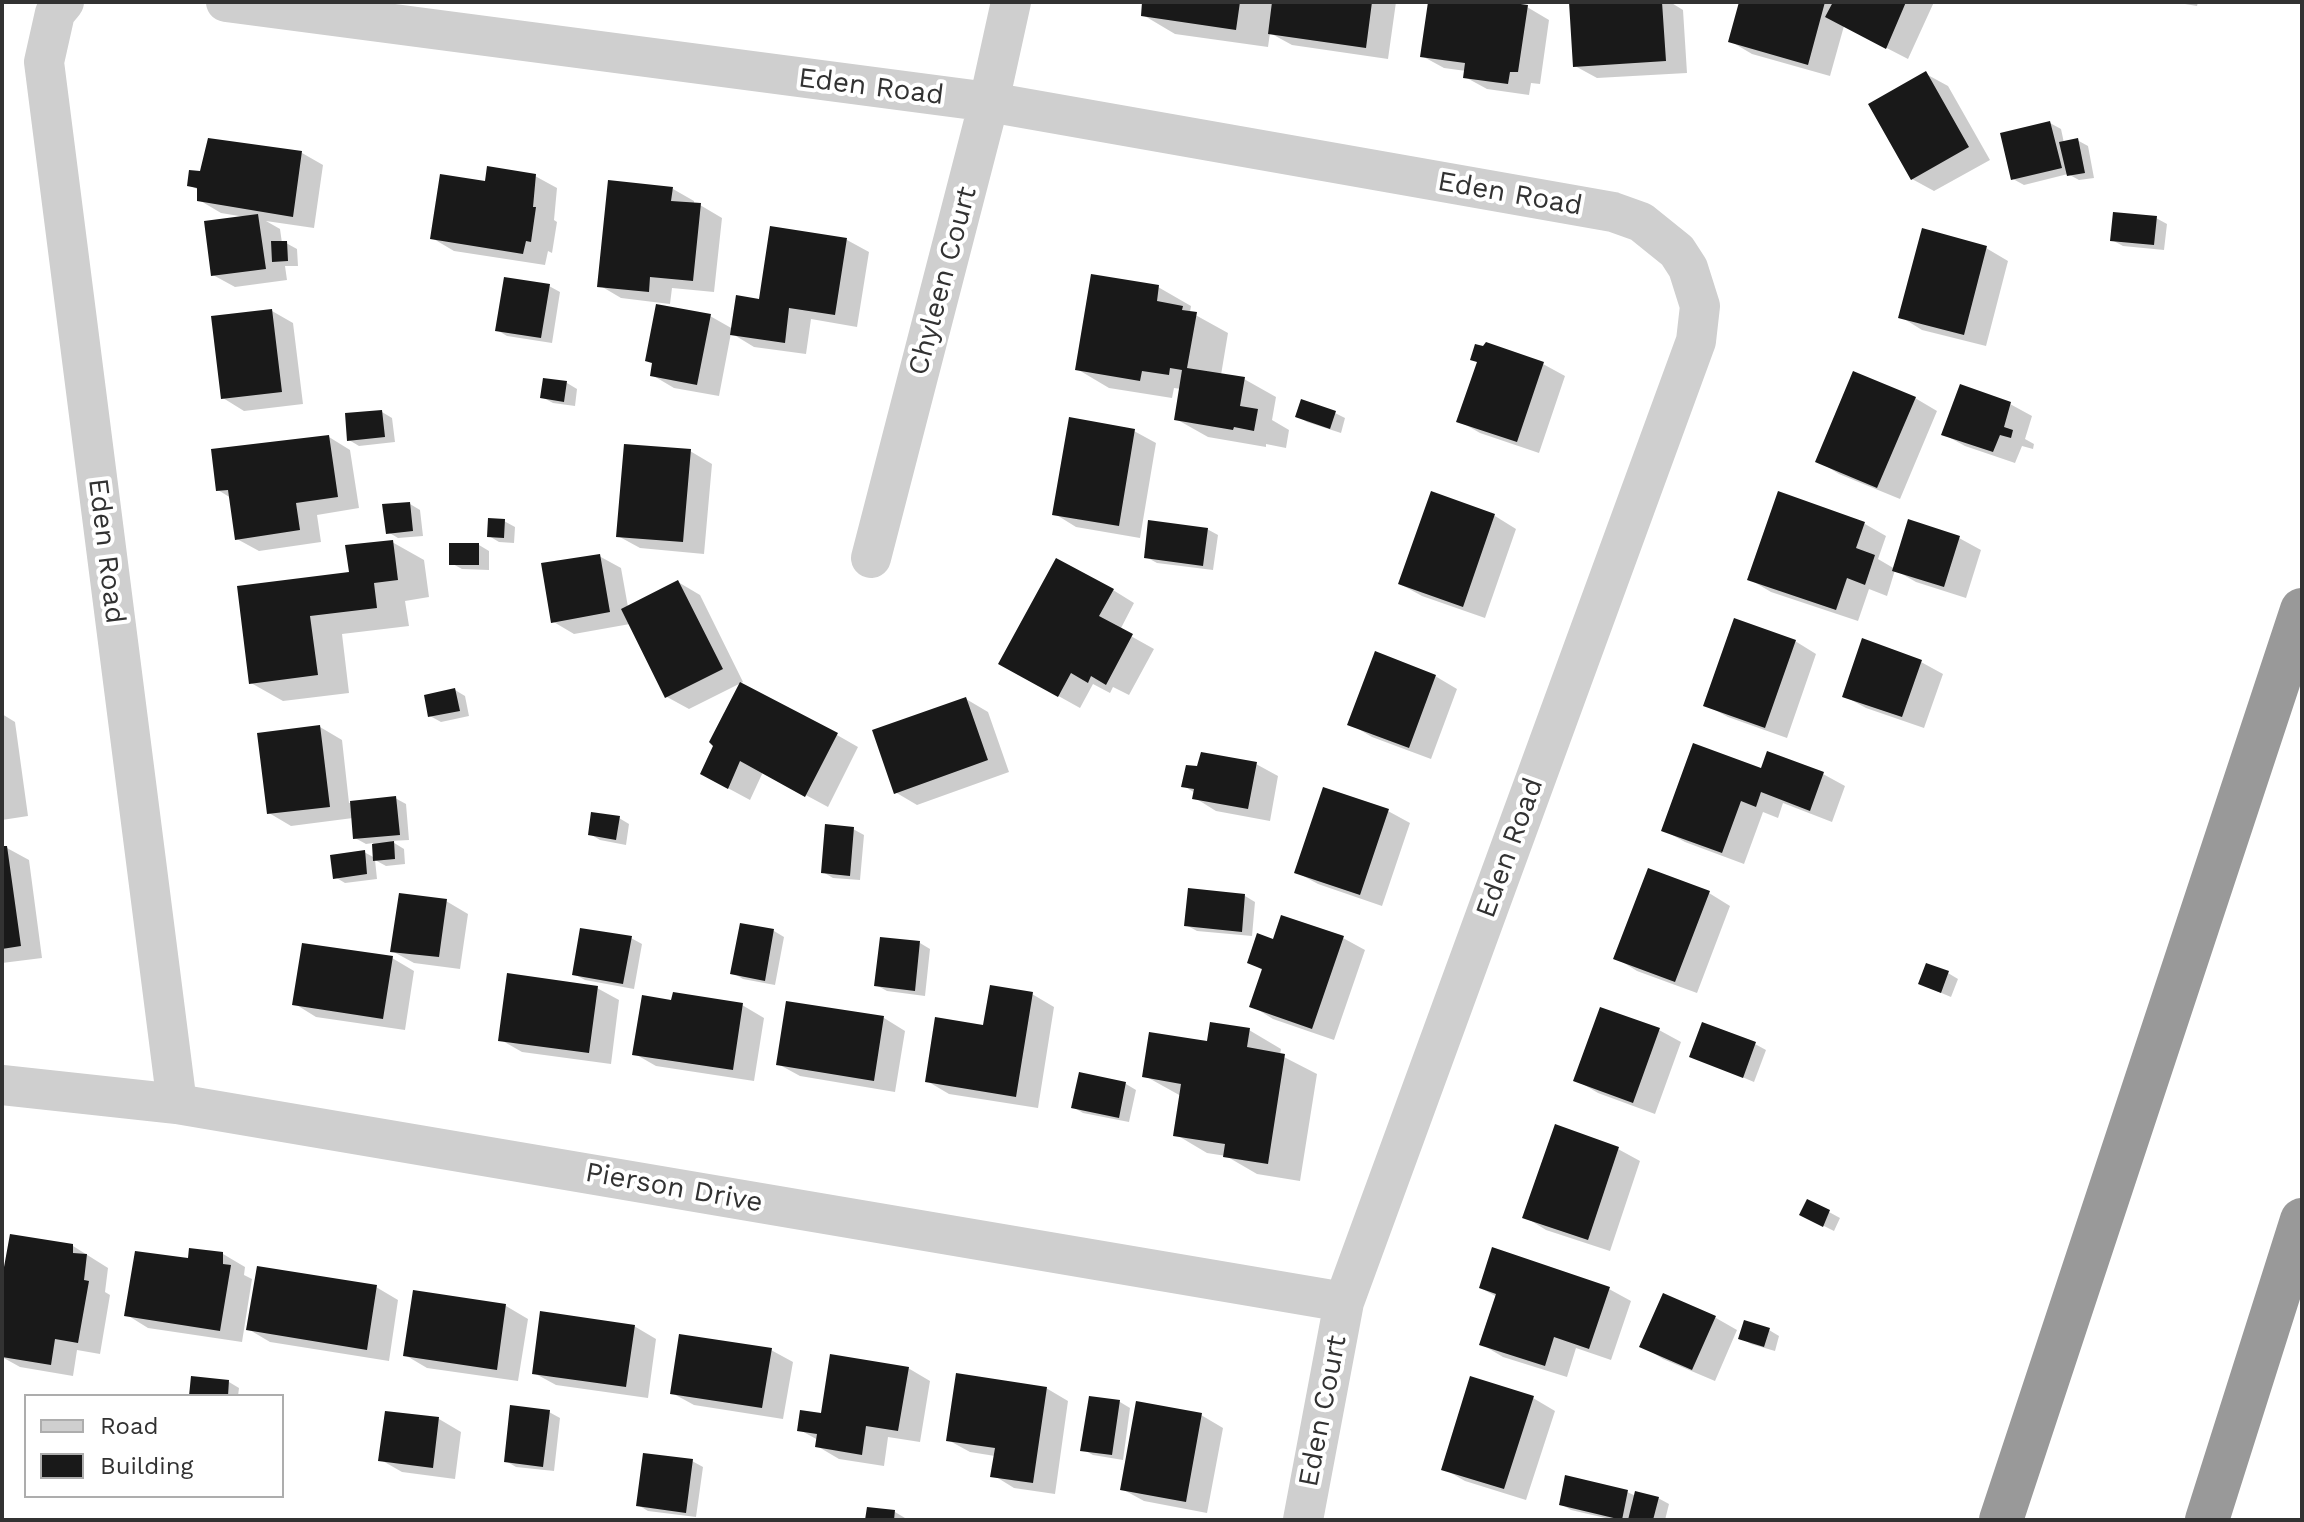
<!DOCTYPE html>
<style>
body{margin:0}
#map{position:relative;width:2304px;height:1522px;overflow:hidden;background:#fff;font-family:"Work Sans",sans-serif}
canvas{display:block}
.frame{position:absolute;inset:0;border:4px solid #323232;pointer-events:none}
.legend{position:absolute;left:24px;top:1394px;width:260px;height:104px;box-sizing:border-box;background:#fff;border:2px solid #adadad;margin:0;padding:10px 14px;list-style:none;font-size:24px;color:#323232}
.legend li{display:flex;align-items:center;gap:16px;height:40px}
.legend b{width:40px;border:2px solid #adadad}
</style>
<div id="map">
<canvas width="2304" height="1522"></canvas>
<div class="frame"></div>
<ul class="legend">
<li><b style="height:10px;background:#cfcfcf"></b>Road</li>
<li><b style="height:22px;background:#191919"></b>Building</li>
</ul>
</div>
<script>
const ctx = document.querySelector('canvas').getContext('2d');
ctx.lineJoin = 'round';
function fill(path, color) { ctx.fillStyle = color; ctx.fill(path, 'evenodd'); }
const shape = rows => new Path2D(rows.map(r => 'M' + r).join(''));
function trace(path, color, width, dash) { ctx.strokeStyle = color; ctx.lineWidth = width; ctx.lineCap = dash ? 'butt' : 'round'; ctx.setLineDash(dash || []); ctx.stroke(path); }
function label(font, color, halo, rows, align = 'center') {
  ctx.font = font + ' "Work Sans",sans-serif'; ctx.lineWidth = 8; ctx.setLineDash([]); ctx.textBaseline = 'middle'; ctx.strokeStyle = halo; ctx.fillStyle = color; for (const [text, x, y, turn = 0] of rows) {
    ctx.save(); ctx.translate(x, y); ctx.rotate((+turn || 0) * Math.PI / 180); ctx.textAlign = isNaN(turn) ? turn : align; if (halo) ctx.strokeText(text, 0, 0); ctx.fillText(text, 0, 0); ctx.restore();
  }
}
const shadow = shape([
 [1144,2,1396,2,1388,59,1292,45,1270,33,1268,47,1175,34,1143,15],
 [1430,2,1491,2,1527,7,1549,20,1540,84,1531,83,1529,95,1487,89,1465,77,1466,71,1444,68,1422,56],
 [1571,2,1670,2,1683,10,1687,73,1597,78,1575,66],
 [1741,2,1934,2,1908,59,1844,26,1830,76,1752,54,1730,41],
 [2173,2,2198,2,2197,6],
 [1926,74,1948,86,1990,160,1934,191,1912,179],
 [2050,123,2061,129,2064,143,2077,140,2088,146,2094,178,2079,180,2068,174,2024,185,2013,179],
 [302,153,323,165,314,228,266,221,280,229,282,243,286,243,297,249,298,266,285,266,287,280,235,287,213,275,245,217,221,213,199,200,199,190,189,185,202,173],
 [535,176,557,188,554,220,557,222,552,253,548,251,545,265,454,251,432,238,486,183],
 [673,189,694,201,694,205,700,205,722,218,714,292,672,288,670,304,621,298,599,285],
 [2156,218,2167,224,2164,250,2123,246,2112,240],
 [772,229,847,240,869,252,857,327,811,319,806,354,754,347,731,333,719,396,674,388,652,375,710,316,733,329,760,301],
 [1986,248,2008,261,1986,346,1922,330,1901,317],
 [549,286,560,292,552,343,507,336,497,330],
 [1158,287,1191,306,1190,312,1228,333,1221,375,1244,379,1276,397,1272,420,1289,430,1286,448,1266,444,1266,447,1208,437,1176,419,1181,389,1174,388,1172,398,1109,388,1077,369],
 [272,311,293,323,303,404,244,411,223,398],
 [1487,345,1543,364,1565,376,1539,453,1480,433,1459,421,1479,363,1472,359],
 [545,380,567,383,577,389,575,406,553,403,542,397],
 [1915,398,1937,411,1900,499,1839,474,1818,461],
 [2010,404,2032,416,2025,439,2034,444,2033,449,2022,446,2015,463,1965,446,1943,434],
 [382,412,392,418,395,442,359,446,349,440],
 [1335,413,1345,418,1341,433,1307,422,1297,416],
 [1134,431,1156,443,1140,538,1076,527,1055,514],
 [329,437,350,450,359,508,317,515,321,542,259,551,237,539,231,498,218,490],
 [690,451,712,464,704,554,640,548,618,536],
 [1433,493,1495,516,1516,529,1485,618,1422,596,1400,584],
 [1779,494,1865,524,1886,536,1878,559,1895,569,1959,538,1981,550,1966,598,1916,582,1895,570,1887,596,1869,589,1858,621,1771,592,1749,579],
 [410,504,420,510,423,536,398,538,388,532],
 [504,521,515,527,514,543,499,542,489,536],
 [1207,529,1218,535,1213,570,1157,563,1146,557],
 [392,542,424,560,429,597,405,601,409,626,342,634,349,693,283,701,251,683,239,588,351,574],
 [479,545,489,551,489,570,462,569,451,563],
 [599,556,621,568,628,607,678,582,700,595,743,682,689,709,667,697,630,624,574,634,552,621],
 [1113,590,1134,603,1120,630,1154,649,1129,695,1113,687,1110,693,1093,684,1080,708,1001,664],
 [1795,641,1816,654,1787,738,1728,717,1706,705],
 [1921,662,1943,674,1924,728,1866,708,1844,696],
 [1435,676,1457,689,1431,759,1372,737,1350,724],
 [455,690,465,696,469,716,441,722,430,716],
 [966,699,988,712,1009,772,917,805,895,792],
 [2,714,15,722,28,816,2,820],
 [320,727,342,740,349,803,395,798,406,804,409,840,391,841,404,849,405,864,386,866,375,860,377,879,345,883,335,877,364,852,375,858,373,843,366,844,355,838,353,818,291,826,269,813],
 [837,735,858,747,828,807,763,772,750,800,724,786,716,745],
 [1256,764,1278,776,1270,821,1216,811,1195,798,1195,793,1184,786],
 [1763,770,1823,774,1845,786,1832,822,1783,803,1778,818,1763,812,1744,864,1685,842,1663,830],
 [1388,811,1410,823,1382,906,1318,884,1296,872],
 [619,818,629,824,626,845,600,840,590,834],
 [853,829,864,835,860,880,833,878,823,872],
 [2,848,7,848,29,860,42,958,2,963],
 [1709,893,1730,906,1697,993,1637,971,1616,958],
 [1245,896,1255,902,1252,936,1197,931,1186,925],
 [446,901,468,914,460,969,414,963,392,951],
 [741,925,774,931,784,937,775,985,743,979,733,973],
 [631,938,642,944,634,989,585,980,574,974],
 [1343,938,1365,950,1334,1040,1273,1019,1252,1006,1264,971,1249,962,1274,942],
 [920,943,930,949,925,996,887,991,876,985],
 [392,958,414,971,405,1030,316,1017,295,1004],
 [1948,973,1958,979,1951,997,1920,984],
 [597,988,619,1000,611,1064,522,1052,501,1040],
 [1032,994,1054,1007,1038,1108,949,1094,927,1081,985,1027],
 [673,1002,742,1005,764,1018,754,1081,656,1066,635,1054],
 [788,1003,884,1018,905,1031,895,1092,800,1076,778,1064],
 [1249,1030,1281,1049,1280,1055,1317,1074,1300,1181,1257,1174,1226,1156,1207,1153,1175,1134,1181,1096,1145,1076,1209,1044],
 [1659,1030,1681,1042,1655,1114,1598,1093,1576,1080],
 [1755,1044,1766,1050,1754,1082,1692,1056],
 [1080,1074,1126,1084,1136,1090,1129,1122,1083,1113,1073,1107],
 [1618,1149,1640,1161,1610,1251,1546,1230,1525,1217],
 [1829,1212,1840,1218,1834,1231,1812,1220],
 [73,1246,108,1268,105,1292,110,1295,100,1354,77,1350,73,1376,20,1367,2,1357,2,1290],
 [223,1254,245,1267,244,1275,252,1279,242,1342,148,1328,127,1315,189,1260],
 [376,1287,398,1300,389,1361,270,1342,248,1329],
 [1481,1288,1609,1289,1631,1301,1611,1360,1576,1348,1567,1377,1503,1357,1481,1344,1497,1297],
 [414,1293,506,1306,528,1319,518,1381,427,1368,405,1355],
 [1664,1295,1716,1318,1737,1330,1715,1381,1663,1359,1642,1346],
 [634,1326,656,1339,648,1398,556,1385,534,1373],
 [1769,1330,1779,1336,1775,1351,1751,1344,1741,1338],
 [771,1350,793,1362,783,1419,694,1405,672,1393],
 [908,1368,930,1381,920,1442,888,1437,884,1466,839,1459,817,1446,818,1440,800,1430],
 [1471,1379,1533,1398,1555,1411,1526,1500,1465,1481,1444,1469],
 [229,1382,239,1388,238,1396,191,1396],
 [1046,1388,1068,1401,1055,1494,1014,1488,993,1475,995,1456,970,1452,948,1440],
 [1091,1398,1120,1402,1130,1408,1123,1460,1093,1455,1082,1449],
 [549,1412,560,1418,554,1471,516,1467,506,1461],
 [387,1413,439,1419,461,1432,455,1479,402,1472,381,1460],
 [1201,1415,1223,1428,1207,1513,1144,1501,1122,1489],
 [692,1461,703,1467,696,1517,648,1511,638,1505],
 [1627,1492,1636,1496,1658,1498,1669,1504,1665,1520,1614,1520,1571,1510,1561,1504],
 [895,1512,905,1518,905,1520,867,1520]
]);
const building = shape([
 [1142,2,1240,2,1236,30,1141,16],
 [1272,2,1372,2,1366,48,1268,34],
 [1428,2,1506,2,1528,5,1518,72,1510,72,1508,84,1463,78,1465,63,1420,57],
 [1569,2,1662,2,1666,61,1573,67],
 [1739,2,1825,2,1808,65,1728,42],
 [1833,2,1906,2,1886,49,1825,17],
 [1926,71,1969,147,1911,180,1868,104],
 [2050,121,2062,168,2011,180,2000,133],
 [208,138,302,151,293,217,197,201,197,188,187,186,189,170,200,171],
 [2078,138,2085,173,2067,176,2059,142],
 [487,166,536,174,533,207,536,207,531,242,526,241,523,254,430,239,440,174,485,181],
 [608,180,673,187,671,201,701,203,693,281,650,277,649,292,597,287],
 [2113,212,2157,216,2154,245,2110,241],
 [258,214,266,269,211,276,204,221],
 [770,226,847,238,835,315,789,308,785,343,730,335,736,295,759,299],
 [1922,228,1987,246,1964,335,1898,318],
 [271,241,287,241,288,261,272,262],
 [1091,274,1159,285,1157,301,1183,306,1182,310,1197,312,1187,368,1245,377,1240,406,1258,409,1254,431,1234,427,1233,430,1174,420,1182,370,1170,368,1169,375,1142,371,1140,381,1075,370],
 [504,277,550,284,541,338,495,331],
 [656,304,711,314,697,385,650,376,652,363,645,361],
 [272,309,282,392,221,399,211,316],
 [1486,342,1544,362,1517,442,1456,422,1477,362,1470,360,1475,344,1483,346],
 [1853,371,1916,397,1877,488,1815,462],
 [543,378,567,381,564,402,540,398],
 [1960,384,2011,402,2004,427,2013,430,2011,438,2000,435,1993,452,1941,435],
 [1301,399,1336,411,1330,429,1295,417],
 [382,410,385,437,347,441,345,413],
 [1069,417,1135,429,1119,526,1052,515],
 [329,435,338,497,296,503,300,530,235,540,228,490,216,491,211,449],
 [624,444,691,449,683,542,616,537],
 [1431,491,1495,514,1463,607,1398,584],
 [1778,491,1865,522,1856,548,1875,555,1865,585,1847,578,1836,610,1747,580],
 [410,502,413,531,386,534,382,504],
 [488,518,505,519,504,538,487,537],
 [1908,519,1960,536,1944,587,1892,571],
 [1148,520,1208,528,1203,566,1144,558],
 [393,540,398,580,374,583,377,608,310,616,318,675,249,684,237,586,349,572,345,545],
 [449,543,479,543,479,565,449,565],
 [600,554,610,612,551,623,541,563],
 [1056,558,1114,589,1099,616,1133,634,1106,685,1091,676,1088,683,1071,673,1058,697,998,664],
 [678,580,723,669,665,698,621,609],
 [1734,618,1796,640,1765,728,1703,706],
 [1862,638,1922,660,1902,717,1842,697],
 [1375,651,1436,675,1409,748,1347,725],
 [740,682,838,733,805,797,740,761,728,789,700,774,713,746,709,742],
 [455,688,460,711,428,717,424,695],
 [966,697,988,760,894,794,872,730],
 [320,725,330,807,267,814,257,733],
 [1693,743,1761,768,1767,751,1824,772,1810,811,1761,792,1756,807,1741,801,1722,853,1661,831],
 [1201,752,1257,762,1248,809,1192,799,1194,789,1181,787,1186,765,1197,766],
 [1323,787,1389,809,1360,895,1294,873],
 [396,796,400,835,353,839,350,801],
 [591,812,620,816,616,840,588,835],
 [825,824,854,827,850,876,821,873],
 [394,841,395,859,373,861,372,844],
 [2,846,7,846,21,946,2,949],
 [365,850,367,874,333,879,330,855],
 [1648,868,1710,891,1675,982,1613,959],
 [1188,888,1245,894,1242,932,1184,926],
 [399,893,447,899,439,957,390,952],
 [1281,915,1344,936,1312,1029,1249,1007,1262,969,1247,963,1257,933,1273,939],
 [740,923,774,929,765,981,730,974],
 [580,928,632,936,623,984,572,975],
 [880,937,920,941,915,991,874,986],
 [302,943,393,956,383,1019,292,1005],
 [1926,963,1949,971,1941,993,1918,984],
 [507,973,598,986,589,1053,498,1041],
 [990,985,1033,992,1016,1097,925,1082,935,1017,983,1025],
 [673,992,743,1003,733,1070,632,1055,642,995,671,1000],
 [786,1001,884,1016,874,1081,776,1065],
 [1600,1007,1660,1028,1633,1103,1573,1081],
 [1210,1022,1250,1028,1247,1047,1285,1054,1268,1164,1223,1157,1225,1144,1173,1136,1181,1084,1142,1077,1149,1032,1207,1041],
 [1702,1022,1756,1042,1743,1078,1689,1057],
 [1079,1072,1126,1082,1119,1118,1071,1108],
 [1555,1124,1619,1147,1588,1240,1522,1218],
 [1807,1199,1830,1210,1823,1227,1799,1215],
 [10,1234,73,1244,73,1253,87,1254,84,1280,89,1281,78,1343,55,1339,51,1365,2,1357,2,1278],
 [1492,1247,1610,1287,1589,1349,1554,1337,1545,1366,1479,1345,1496,1294,1479,1288],
 [189,1248,223,1252,223,1264,231,1265,220,1331,124,1316,135,1251,188,1258],
 [257,1266,377,1285,367,1350,246,1330],
 [413,1290,506,1304,497,1370,403,1356],
 [1663,1293,1716,1316,1692,1370,1639,1347],
 [540,1311,635,1325,626,1387,532,1374],
 [1744,1320,1770,1328,1764,1347,1738,1339],
 [679,1334,772,1348,762,1408,670,1394],
 [830,1354,909,1367,898,1431,866,1426,862,1455,815,1447,817,1434,797,1431,800,1410,821,1413],
 [956,1373,1047,1387,1033,1483,990,1477,995,1448,946,1441],
 [191,1376,229,1380,228,1396,189,1396],
 [1470,1376,1534,1396,1504,1489,1441,1470],
 [1089,1396,1120,1400,1112,1455,1080,1451],
 [1136,1401,1202,1413,1186,1502,1120,1490],
 [510,1405,550,1410,543,1467,504,1462],
 [385,1411,439,1417,433,1468,378,1461],
 [643,1453,693,1459,686,1513,636,1506],
 [1565,1475,1628,1490,1622,1520,1559,1505],
 [1635,1491,1659,1497,1653,1520,1628,1520],
 [867,1507,895,1510,894,1520,865,1520]
]);
const street = shape([
 [64,2,55,13,44,62,177,1104],
 [226,2,989,102,1613,212,1641,222,1677,251,1688,268,1700,306,1696,341,1344,1302,1303,1520],
 [871,558,989,102,1011,2],
 [2,1085,177,1104,1344,1302]
]);
const highway = shape([
 [2001,1520,2302,610],
 [2207,1520,2302,1220]
]);
const streetNames = [
 ["Eden Road",871,87,7],
 ["Eden Road",1510,194,10],
 ["Chyleen Court",943,281,-75],
 ["Eden Road",106,551,83],
 ["Eden Road",1510,848,-70],
 ["Pierson Drive",674,1188,10],
 ["Eden Court",1323,1411,-79]
];
fill(shadow, '#0003');
fill(building, '#191919');
trace(street, '#cfcfcf', 40);
trace(highway, '#999', 44);
label('28px', '#323232', '#fff', streetNames);
</script>
